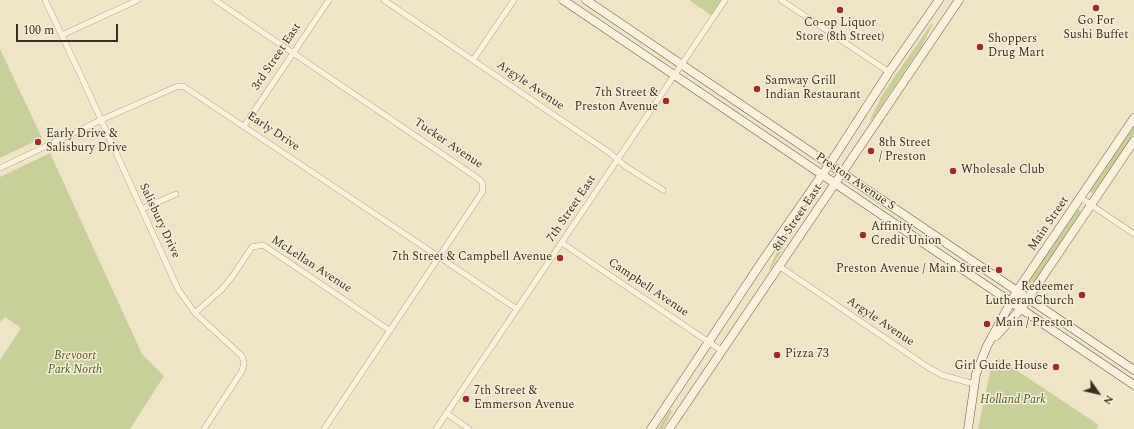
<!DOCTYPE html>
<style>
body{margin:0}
#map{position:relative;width:1134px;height:429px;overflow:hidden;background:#f0e4c8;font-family:Spectral,serif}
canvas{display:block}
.north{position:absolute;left:1078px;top:373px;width:40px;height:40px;-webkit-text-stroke:3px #f7eed8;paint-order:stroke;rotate:124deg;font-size:11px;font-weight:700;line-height:16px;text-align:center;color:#3d2e20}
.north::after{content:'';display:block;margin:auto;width:14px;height:18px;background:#3d2e20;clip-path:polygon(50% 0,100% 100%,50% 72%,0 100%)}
.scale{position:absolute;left:16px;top:24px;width:102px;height:18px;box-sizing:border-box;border:2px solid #3d2e20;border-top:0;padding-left:5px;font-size:12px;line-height:14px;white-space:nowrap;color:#3d2e20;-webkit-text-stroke:3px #f7eed8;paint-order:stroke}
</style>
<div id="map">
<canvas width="1134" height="429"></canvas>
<div class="north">N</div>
<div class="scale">100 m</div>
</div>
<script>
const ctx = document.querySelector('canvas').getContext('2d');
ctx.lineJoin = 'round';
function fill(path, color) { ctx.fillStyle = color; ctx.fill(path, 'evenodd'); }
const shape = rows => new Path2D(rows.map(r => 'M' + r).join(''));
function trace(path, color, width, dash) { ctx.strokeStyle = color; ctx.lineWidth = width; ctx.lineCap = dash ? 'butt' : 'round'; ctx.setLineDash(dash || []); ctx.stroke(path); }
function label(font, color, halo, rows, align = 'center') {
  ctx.font = font + ' Spectral,serif'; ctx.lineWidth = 3; ctx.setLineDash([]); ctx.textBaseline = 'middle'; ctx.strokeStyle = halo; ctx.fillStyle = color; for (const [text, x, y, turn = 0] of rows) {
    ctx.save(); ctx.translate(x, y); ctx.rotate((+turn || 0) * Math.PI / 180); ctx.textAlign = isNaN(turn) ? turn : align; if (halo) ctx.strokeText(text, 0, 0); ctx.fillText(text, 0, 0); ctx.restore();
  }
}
const green = shape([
 [689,0,725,0,714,17],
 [932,23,933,24,922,46,871,121,870,120,882,95],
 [0,49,42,138,0,158],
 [1134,124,1134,134,1096,191,1091,193,1090,190],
 [50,153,142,354,164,376,130,429,0,429,0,360,21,328,5,317,0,322,0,177],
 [1078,209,1081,212,1031,287,1030,288,1026,287,1026,284],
 [786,238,787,239,781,252,770,270,769,270,775,256],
 [998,358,1099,425,1096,429,978,429,990,372,993,363],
 [670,410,672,411,663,429,658,429]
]);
const street = shape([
 [45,0,82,78,178,289,195,313,242,356,244,363,242,371,204,429],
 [215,0,476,177,482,182,483,191,324,429],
 [384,0,610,153,625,166,663,190],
 [781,0,889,72],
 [62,35,138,0],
 [473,60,514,0],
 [244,126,329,0],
 [0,168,101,120,176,87,183,86,517,309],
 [1081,198,1134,234],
 [142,209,176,194],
 [562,243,722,351],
 [779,266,929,368,942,375,974,384],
 [195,313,222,289,232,277,252,247,263,245,389,330],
 [446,413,469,429],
 [436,429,725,0]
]);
const secondary = shape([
 [563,0,1134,385],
 [586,0,1134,370],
 [996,336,1021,309,1134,141],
 [651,429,763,260,833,159,889,72,939,0],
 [669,429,959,0],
 [968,429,976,374,987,346,1017,291,1134,118]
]);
const markers = [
 [1096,8,4,"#9e2a2b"],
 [840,10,4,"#9e2a2b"],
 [980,47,4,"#9e2a2b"],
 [757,89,4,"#9e2a2b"],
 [666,101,4,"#9e2a2b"],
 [38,142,4,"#9e2a2b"],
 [871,151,4,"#9e2a2b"],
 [953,171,4,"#9e2a2b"],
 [863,235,4,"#9e2a2b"],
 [560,258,4,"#9e2a2b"],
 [999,270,4,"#9e2a2b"],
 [1082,295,4,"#9e2a2b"],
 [987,324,4,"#9e2a2b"],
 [777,355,4,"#9e2a2b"],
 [1056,367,4,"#9e2a2b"],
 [466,399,4,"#9e2a2b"]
];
const poiNames = [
 ["Go For",1096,22,"center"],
 ["Sushi Buffet",1096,36,"center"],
 ["Co-op Liquor",840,24,"center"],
 ["Store (8th Street)",840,38,"center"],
 ["Shoppers",988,40],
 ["Drug Mart",988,54],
 ["Samway Grill",765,82],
 ["Indian Restaurant",765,96],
 ["7th Street &",658,94,"right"],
 ["Preston Avenue",658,108,"right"],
 ["Early Drive &",46,135],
 ["Salisbury Drive",46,149],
 ["8th Street",879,144],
 ["/ Preston",879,158],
 ["Wholesale Club",961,171],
 ["Affinity",871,228],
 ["Credit Union",871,242],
 ["7th Street & Campbell Avenue",552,258,"right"],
 ["Preston Avenue / Main Street",991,270,"right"],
 ["Redeemer",1074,288,"right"],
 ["LutheranChurch",1074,302,"right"],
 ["Main / Preston",995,324],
 ["Pizza 73",785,355],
 ["Girl Guide House",1048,367,"right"],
 ["7th Street &",474,392],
 ["Emmerson Avenue",474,406]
];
const streetNames = [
 ["3rd Street East",277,57,-56],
 ["Argyle Avenue",530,86,34],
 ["Early Drive",273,132,34],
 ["Tucker Avenue",448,144,34],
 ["Preston Avenue S",855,182,34],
 ["7th Street East",572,209,-56],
 ["8th Street East",798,218,-56],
 ["Salisbury Drive",159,221,65],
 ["Main Street",1049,224,-56],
 ["McLellan Avenue",311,265,33],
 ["Campbell Avenue",648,288,34],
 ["Argyle Avenue",880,322,34]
];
const parkNames = [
 ["Brevoort",75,357],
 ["Park North",75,371],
 ["Holland Park",1013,401]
];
fill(green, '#c9cf9b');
trace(street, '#8d765c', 6);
trace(secondary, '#6f573f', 9);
trace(street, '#faf1dc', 5.5);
trace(secondary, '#faf1dc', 8);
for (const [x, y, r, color] of markers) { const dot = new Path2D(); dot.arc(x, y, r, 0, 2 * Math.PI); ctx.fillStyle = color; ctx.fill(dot); trace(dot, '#f7eed8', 1.5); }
label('12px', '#3d2e20', '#f7eed8', poiNames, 'left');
label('12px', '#3d2e20', '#f7eed8', streetNames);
label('italic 12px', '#4d5a26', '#f7eed8', parkNames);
</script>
